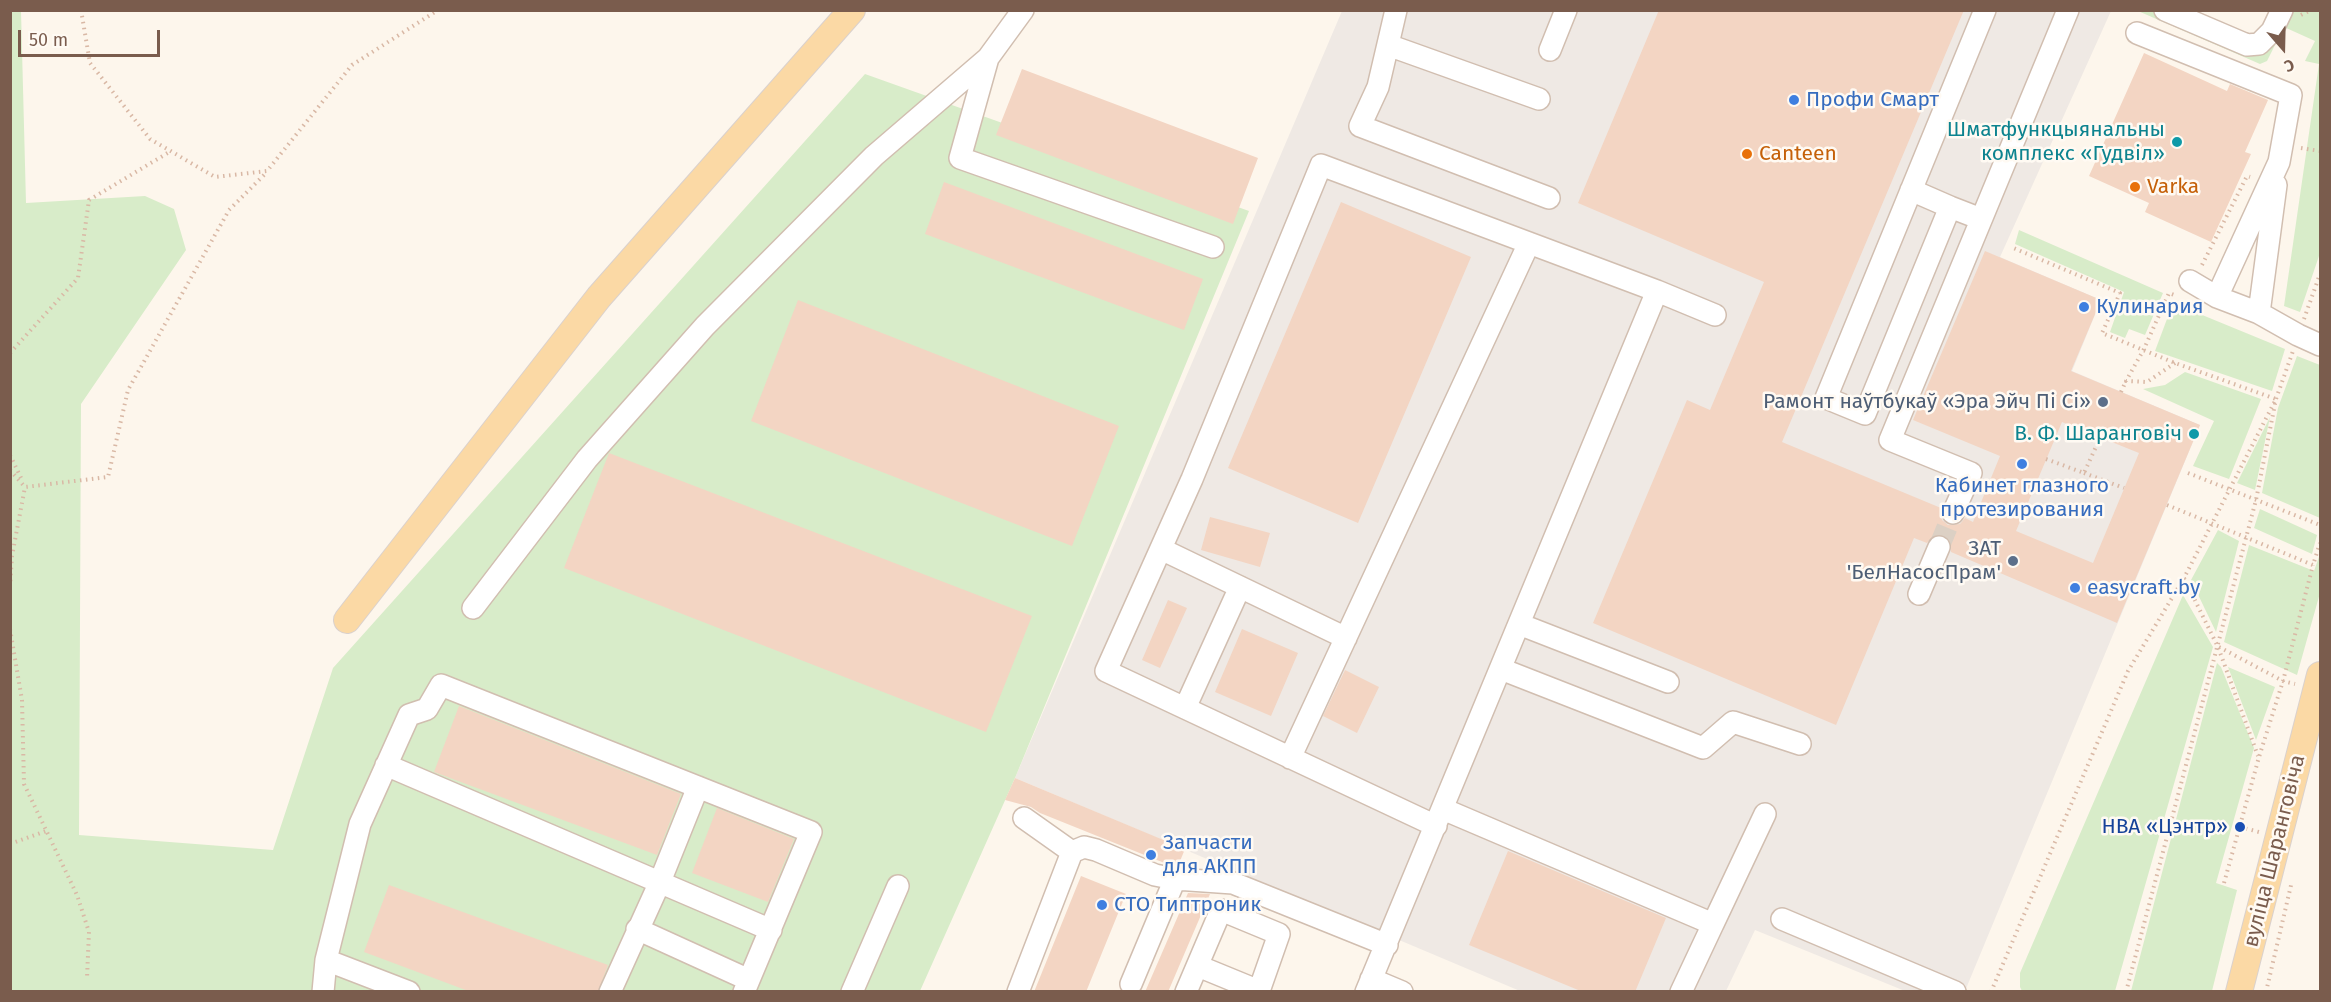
<!DOCTYPE html>
<meta charset="utf-8">
<style>
body{margin:0}
#map{position:relative;width:2331px;height:1002px;overflow:hidden;background:#fdf6ec;font-family:"Fira Sans",sans-serif}
canvas{display:block}
.frame{position:absolute;inset:0;border:12px solid #7a5c4d;pointer-events:none}
.north{position:absolute;left:2253px;top:18px;width:60px;height:60px;-webkit-text-stroke:4px #fffaf3;paint-order:stroke;rotate:160deg;font-size:16px;font-weight:700;line-height:24px;text-align:center;color:#7a5c4d}
.north::after{content:'';display:block;margin:auto;width:21px;height:27px;background:#7a5c4d;clip-path:polygon(50% 0,100% 100%,50% 72%,0 100%)}
.scale{position:absolute;left:18px;top:30px;width:142px;height:27px;box-sizing:border-box;border:3px solid #7a5c4d;border-top:0;padding-left:8px;font-size:18px;line-height:21px;white-space:nowrap;color:#7a5c4d;-webkit-text-stroke:4px #fffaf3;paint-order:stroke}
</style>
<div id="map">
<canvas width="2331" height="1002"></canvas>
<div class="frame"></div>
<div class="north">С</div>
<div class="scale">50 m</div>
</div>
<script>
const ctx = document.querySelector('canvas').getContext('2d');
ctx.lineJoin = 'round';
function fill(path, color) { ctx.fillStyle = color; ctx.fill(path, 'evenodd'); }
const shape = rows => new Path2D(rows.map(r => 'M' + r).join(''));
function trace(path, color, width, dash) { ctx.strokeStyle = color; ctx.lineWidth = width; ctx.lineCap = dash ? 'butt' : 'round'; ctx.setLineDash(dash || []); ctx.stroke(path); }
function label(font, color, halo, rows, align = 'center') {
  ctx.font = font + ' "Fira Sans",sans-serif'; ctx.lineWidth = 5; ctx.setLineDash([]); ctx.textBaseline = 'middle'; ctx.strokeStyle = halo; ctx.fillStyle = color; for (const [text, x, y, turn = 0] of rows) {
    ctx.save(); ctx.translate(x, y); ctx.rotate((+turn || 0) * Math.PI / 180); ctx.textAlign = isNaN(turn) ? turn : align; if (halo) ctx.strokeText(text, 0, 0); ctx.fillText(text, 0, 0); ctx.restore();
  }
}
const industrial = shape([
 [1342,11,2111,11,2000,257,2101,300,2072,371,2200,425,1965,991,1905,991,1755,930,1726,991,1520,991,1015,778]
]);
const green = shape([
 [10,11,21,11,26,203,145,196,174,209,186,250,81,404,79,835,273,850,333,668,865,74,1249,211,1015,778,920,991,11,991],
 [2138,11,2155,11,2249,51,2285,11,2320,11,2320,253,2300,312,2284,306,2319,64,2305,61,2315,41,2284,27,2267,61,2260,64],
 [2019,230,2163,293,2145,335,2129,329,2125,338,2110,332,2124,292,2015,244],
 [2173,303,2285,349,2272,391,2155,351],
 [2297,356,2320,365,2320,518,2262,493,2278,408],
 [2185,372,2261,399,2229,479,2193,466,2214,421,2143,389,2165,385],
 [2270,417,2255,490,2237,483],
 [2260,509,2317,535,2312,554,2254,528],
 [2218,530,2239,541,2216,632,2191,580],
 [2249,545,2314,571,2320,554,2320,593,2297,675,2224,642],
 [2183,595,2213,647,2115,991,2022,991,2020,987,2020,973],
 [2217,663,2221,667,2254,748,2216,883,2237,890,2212,991,2131,991],
 [2228,667,2275,687,2256,740]
]);
const building = shape([
 [1659,10,1964,10,1782,442,1941,508,1942,520,1948,525,1960,524,1965,518,1973,522,2000,456,1913,420,1985,251,2101,300,2071,371,2200,425,2117,623,1951,552,1949,540,1943,535,1932,537,1927,543,1914,538,1836,725,1593,623,1687,400,1710,410,1764,282,1578,203],
 [2062,422,2139,453,2093,563,2016,531],
 [2144,53,2227,91,2230,84,2268,100,2245,152,2251,154,2211,242,2145,212,2149,203,2089,176],
 [1022,69,1258,158,1233,224,996,135],
 [944,182,1203,279,1184,330,925,234],
 [1341,202,1471,257,1358,523,1228,468],
 [798,300,1119,426,1072,546,751,421],
 [609,453,1032,616,986,732,564,568],
 [1210,517,1270,533,1260,567,1201,550],
 [1168,600,1187,608,1160,668,1142,660],
 [1242,629,1298,653,1271,716,1215,692],
 [1345,670,1379,687,1357,733,1323,716],
 [459,706,681,794,657,855,434,772],
 [1015,778,1185,849,1178,866,1167,864,1040,813,1031,807,1005,800],
 [717,808,794,839,768,902,692,873],
 [1508,851,1666,918,1635,992,1583,992,1469,945],
 [1081,876,1126,894,1086,992,1034,992],
 [389,885,608,965,598,992,471,992,364,952],
 [1188,893,1210,894,1168,992,1145,992]
]);
const minorTunnel = shape([
 [1939,547,1953,513]
]);
const path = shape([
 [81,10,90,63,150,139,215,177,267,171,352,65,438,10],
 [2301,15,2311,10],
 [2301,148,2320,151],
 [2202,265,2247,176,2250,177],
 [2304,319,2320,274],
 [10,353,78,278,89,200,171,151],
 [2175,363,2147,382,2126,381,2144,349,2169,293,2177,296],
 [2121,392,2126,381],
 [10,455,22,480],
 [2046,459,2084,473,2100,438],
 [10,470,25,487,108,477,128,390,229,210,267,172],
 [2084,473,2124,488],
 [2188,473,2320,525],
 [2167,505,2313,565,2320,543],
 [2184,578,2218,647,2258,756],
 [10,587,12,556,25,487],
 [10,629,22,700,24,784,77,895,89,932,87,978],
 [2219,647,2283,681,2295,684],
 [2240,827,2259,832],
 [10,844,46,831],
 [2224,883,2259,757,2283,681,2313,565],
 [1991,992,2128,671,2184,578,2276,399,2175,363,2102,333,2120,293,2011,247],
 [2126,992,2256,500,2276,399,2293,351],
 [2266,992,2292,881]
]);
const minor = shape([
 [1396,10,1378,87,1360,126,1549,198],
 [2165,10,2247,45,2259,44,2272,31,2282,10],
 [2137,33,2291,95,2279,162,2217,297,2259,313,2298,335,2320,345],
 [1388,45,1539,99],
 [1550,50,1566,10],
 [988,58,960,158,1213,247],
 [1911,190,1950,207],
 [1981,219,1950,207,1865,414,1826,398,1985,10],
 [2190,281,2217,297],
 [2259,313,2276,185],
 [1953,513,1971,473,1890,440,2068,10],
 [1161,549,1346,638],
 [1919,594,1939,547],
 [473,608,587,459,705,326,874,156,988,58,1023,10],
 [1519,624,1668,682],
 [1501,669,1703,748,1733,722,1800,744],
 [1185,708,1240,587],
 [1290,758,1529,243],
 [386,765,771,930],
 [1443,809,1713,924,1681,992],
 [1024,818,1072,852],
 [1436,826,1106,671,1192,479,1321,165,1657,291,1715,315],
 [1782,919,1955,992],
 [1713,924,1765,814],
 [637,929,749,980],
 [326,960,409,992],
 [1371,979,1402,992],
 [1131,984,1175,879],
 [323,992,326,960,360,824,409,715,427,709,441,685,811,832,744,992],
 [610,992,659,884,698,787],
 [852,992,898,886],
 [1018,992,1072,852,1084,847,1096,850,1155,875,1175,879,1233,883,1387,945],
 [1186,992,1221,910,1279,934,1259,991,1198,966],
 [1366,992,1657,291]
]);
const major = shape([
 [347,620,599,297,852,10],
 [2239,992,2320,675]
]);
const markers = [
 [1794,100,6,"#3f7fe0"],
 [2177,142,6,"#0f9aa8"],
 [1747,154,6,"#e8710a"],
 [2135,187,6,"#e8710a"],
 [2084,307,6,"#3f7fe0"],
 [2103,402,6,"#5c6f8a"],
 [2194,434,6,"#0f9aa8"],
 [2022,464,6,"#3f7fe0"],
 [2013,561,6,"#5c6f8a"],
 [2075,588,6,"#3f7fe0"],
 [2240,827,6,"#1a4fb4"],
 [1151,855,6,"#3f7fe0"],
 [1102,905,6,"#3f7fe0"]
];
const shopNames = [
 ["Профи Смарт",1806,100],
 ["Кулинария",2096,307],
 ["Кабинет глазного",2022,486,"center"],
 ["протезирования",2022,510,"center"],
 ["easycraft.by",2087,588],
 ["Запчасти",1163,843],
 ["для АКПП",1163,867],
 ["СТО Типтроник",1114,905]
];
const cultureNames = [
 ["Шматфункцыянальны",2165,130],
 ["комплекс «Гудвіл»",2165,154],
 ["В. Ф. Шаранговіч",2182,434]
];
const foodNames = [
 ["Canteen",1759,154],
 ["Varka",2147,187]
];
const serviceNames = [
 ["Рамонт наўтбукаў «Эра Эйч Пі Сі»",2091,402],
 ["ЗАТ",2001,549],
 ["'БелНасосПрам'",2001,573]
];
const transitNames = [
 ["НВА «Цэнтр»",2228,827]
];
const streetNames = [
 ["вуліца Шаранговіча",2275,851,-76]
];
fill(industrial, '#efe9e4');
fill(green, '#d8ecc9');
fill(building, '#f3d5c3');
trace(minorTunnel, '#dcd0c4', 21, [21, 10]);
trace(minor, '#d1beb0', 24);
trace(major, '#dad1cd', 28);
trace(path, '#d9b8a5', 4, [1.5, 4.5]);
trace(minor, '#fff', 21);
trace(major, '#fbd9a5', 26);
for (const [x, y, r, color] of markers) { const dot = new Path2D(); dot.arc(x, y, r, 0, 2 * Math.PI); ctx.fillStyle = color; ctx.fill(dot); trace(dot, '#fffaf3', 2); }
label('21px', '#366cbe', '#fffaf3', shopNames, 'left');
label('21px', '#0d838f', '#fffaf3', cultureNames, 'right');
label('21px', '#c56008', '#fffaf3', foodNames, 'left');
label('21px', '#4e5e75', '#fffaf3', serviceNames, 'right');
label('21px', '#164399', '#fffaf3', transitNames, 'right');
label('21px', '#7a5c4d', '#fffaf3', streetNames);
</script>
